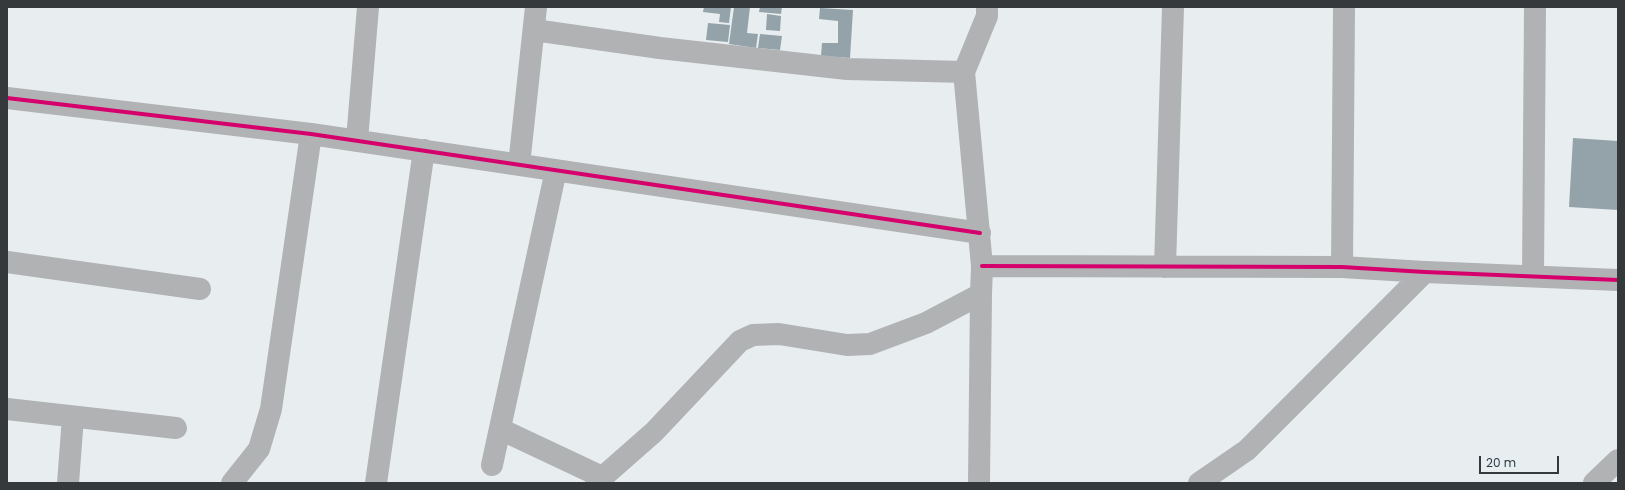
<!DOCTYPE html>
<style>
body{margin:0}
#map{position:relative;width:1625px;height:490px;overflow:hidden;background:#e8eef0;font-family:Poppins,sans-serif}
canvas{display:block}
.frame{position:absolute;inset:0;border:8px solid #35393b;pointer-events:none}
.scale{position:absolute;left:1479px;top:456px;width:80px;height:18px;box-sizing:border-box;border:2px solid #35393b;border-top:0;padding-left:5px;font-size:12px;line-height:14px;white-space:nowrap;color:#35393b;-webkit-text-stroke:3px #e4eff4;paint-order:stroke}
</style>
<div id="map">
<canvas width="1625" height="490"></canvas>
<div class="frame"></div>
<div class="scale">20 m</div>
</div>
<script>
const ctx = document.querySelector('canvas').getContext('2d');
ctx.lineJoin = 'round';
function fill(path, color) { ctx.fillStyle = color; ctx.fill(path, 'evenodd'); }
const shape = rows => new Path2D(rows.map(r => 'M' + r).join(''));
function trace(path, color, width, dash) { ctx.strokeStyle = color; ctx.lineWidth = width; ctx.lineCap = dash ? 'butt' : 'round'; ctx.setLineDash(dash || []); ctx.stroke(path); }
const building = shape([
 [704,7,731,7,729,23,719,22,720,14,703,12],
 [734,7,750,7,747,33,758,34,756,48,729,44],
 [760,7,782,7,781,14,759,12],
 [820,8,853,10,850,58,821,56,822,43,838,43,838,21,819,19],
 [767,14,781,16,780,31,766,30],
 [708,23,730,25,728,42,706,40],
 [760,34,782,36,780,50,758,48],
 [1573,138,1618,141,1618,210,1569,207]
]);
const street = shape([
 [534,30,660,48,847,69,964,72],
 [7,98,311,134,980,233],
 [357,140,368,7],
 [519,165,536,7],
 [7,262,200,289],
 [982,266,1342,267,1425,272,1618,280],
 [1165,267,1173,7],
 [1342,267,1344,7],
 [1533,276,1535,7],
 [7,409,176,428],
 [500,429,602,477],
 [492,465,556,170],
 [68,483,73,417],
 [232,483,259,449,271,409,311,134],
 [376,483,424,150],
 [596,483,654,432,740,341,753,335,779,334,847,345,870,344,926,323,981,294],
 [979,483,981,294,982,266,964,72,987,16,987,7],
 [1199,483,1247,450,1425,272],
 [1594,483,1618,460]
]);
const cycleway = shape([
 [7,98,311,134,980,233],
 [982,266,1342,267,1425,272,1618,280]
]);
fill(building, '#93a3a9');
trace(street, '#b0b2b4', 22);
trace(cycleway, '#d6006c', 4);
</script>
